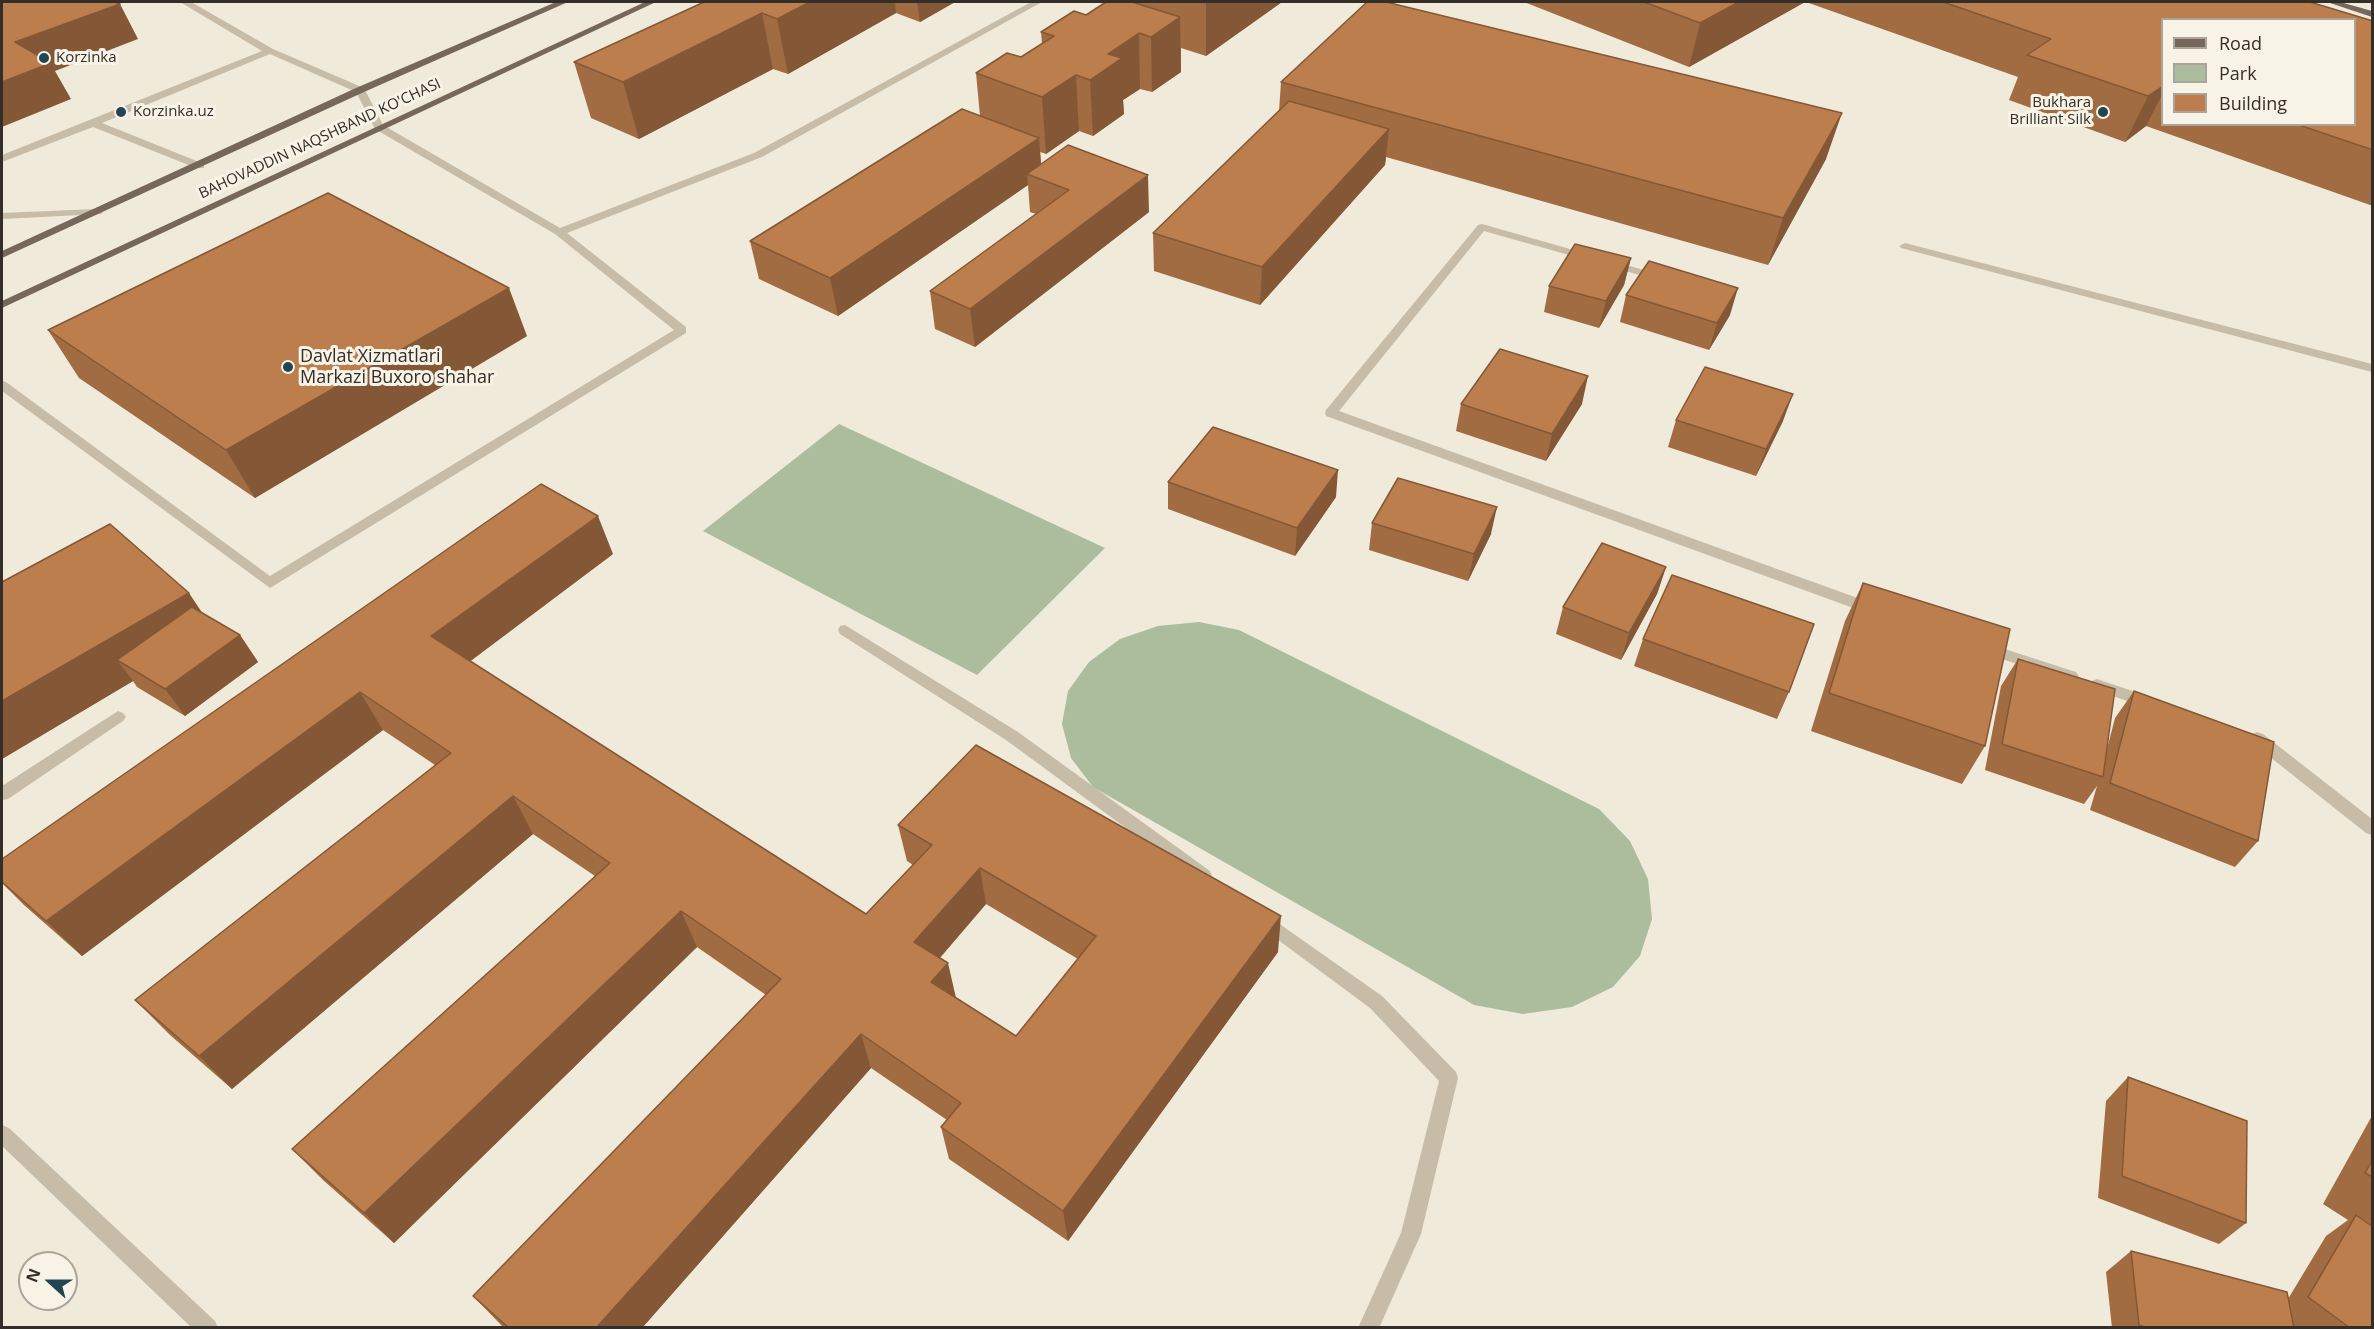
<!DOCTYPE html>
<style>
body{margin:0}
#map{position:relative;width:2374px;height:1329px;overflow:hidden;background:#f0eadb;font-family:"Open Sans",sans-serif}
canvas{display:block}
.frame{position:absolute;inset:0;border:3px solid #342e28;pointer-events:none}
.legend{position:absolute;left:2161px;top:18px;width:195px;height:108px;box-sizing:border-box;background:#f8f3e7;border:2px solid #aaa49b;margin:0;padding:8px 10px;list-style:none;font-size:18px;color:#342e28}
.legend li{display:flex;align-items:center;gap:12px;height:30px}
.legend b{width:30px;border:2px solid #aaa49b}
.north{position:absolute;left:18px;top:1251px;width:60px;height:60px;box-sizing:border-box;background:#f8f3e7;border:2px solid #aaa49b;border-radius:50%;rotate:291deg;font-size:16px;font-weight:700;line-height:24px;text-align:center;color:#342e28}
.north::after{content:'';display:block;margin:auto;width:21px;height:27px;background:#214552;clip-path:polygon(50% 0,100% 100%,50% 72%,0 100%)}
</style>
<div id="map">
<canvas width="2374" height="1329"></canvas>
<div class="frame"></div>
<ul class="legend">
<li><b style="height:8px;background:#75685a"></b>Road</li>
<li><b style="height:16px;background:#acbd9d"></b>Park</li>
<li><b style="height:16px;background:#bc7e4d"></b>Building</li>
</ul>
<div class="north">N</div>
</div>
<script>
const ctx = document.querySelector('canvas').getContext('2d');
ctx.lineJoin = 'round';
function fill(path, color) { ctx.fillStyle = color; ctx.fill(path, 'evenodd'); }
const shape = rows => new Path2D(rows.map(r => 'M' + r).join(''));
function trace(path, color, width, dash) { ctx.strokeStyle = color; ctx.lineWidth = width; ctx.lineCap = dash ? 'butt' : 'round'; ctx.setLineDash(dash || []); ctx.stroke(path); }
function label(font, color, halo, rows, align = 'center') {
  ctx.font = font + ' "Open Sans",sans-serif'; ctx.lineWidth = 6; ctx.setLineDash([]); ctx.textBaseline = 'middle'; ctx.strokeStyle = halo; ctx.fillStyle = color; for (const [text, x, y, turn = 0] of rows) {
    ctx.save(); ctx.translate(x, y); ctx.rotate((+turn || 0) * Math.PI / 180); ctx.textAlign = isNaN(turn) ? turn : align; if (halo) ctx.strokeText(text, 0, 0); ctx.fillText(text, 0, 0); ctx.restore();
  }
}
const green = shape([
 [839,424,1105,548,977,675,703,531],
 [1199,622,1239,630,1599,809,1630,841,1648,879,1652,919,1640,956,1613,987,1572,1007,1523,1014,1474,1005,1093,787,1071,758,1062,724,1068,691,1089,662,1120,639,1158,626]
]);
const minor = shape([
 [180,2,191,2,273,49,364,88,383,125,560,228,754,153,1031,2,1042,2,762,157,567,233,686,327,686,333,270,588,2,391,2,381,6,382,270,576,674,330,555,234,375,129,356,92,270,54,102,123,204,164,204,168,196,168,93,127,2,162,2,155,262,51,180,2],
 [97,209,103,212,101,214,2,219,2,213,97,209],
 [1482,224,1665,276,1667,278,1665,280,1657,280,1484,231,1339,411,1877,605,1879,609,1877,613,1867,613,1326,416,1325,413,1326,410,1478,225,1482,224],
 [1905,243,2372,364,2372,372,1901,248,1899,246,1905,243],
 [845,625,1018,732,1210,871,1212,876,1210,881,1204,883,1198,881,1006,740,840,634,838,630,840,626,845,625],
 [1986,643,2076,672,2079,676,2076,680,2071,682,1981,652,1979,648,1981,644,1986,643],
 [2097,679,2153,698,2156,702,2153,706,2148,708,2092,689,2089,685,2092,681,2097,679],
 [118,711,123,713,126,717,123,721,8,799,2,800,2,786,118,711],
 [2257,732,2263,734,2372,819,2372,835,2366,833,2251,742,2249,738,2251,734,2257,732],
 [1264,913,1382,996,1456,1072,1458,1078,1421,1234,1379,1328,1358,1328,1401,1233,1439,1081,1370,1008,1258,925,1255,920,1258,915,1264,913],
 [2,1125,9,1128,215,1321,218,1328,192,1328,2,1146,2,1125]
]);
const major = shape([
 [556,2,568,2,364,92,2,258,2,251,356,88,556,2],
 [645,2,656,2,2,308,2,301,645,2],
 [2327,2,2340,2,2372,11,2372,17,2327,2]
]);
const wall = shape([
 [735,2,955,2,920,22,896,13,788,74,773,69,639,139,591,118,574,62],
 [1106,2,1282,2,1206,56,1181,48,1181,72,1152,92,1140,89,1123,100,1124,114,1093,136,1079,131,1046,154,1040,152,1041,164,1149,212,975,347,935,329,930,291,1036,214,1030,212,1028,185,838,316,759,279,750,241,980,116,976,73,1021,57,1042,44,1041,32,1086,15],
 [1524,2,1805,2,1689,67],
 [1806,2,2310,2,2373,21,2373,206,2146,126,2125,142,2009,100,2018,77],
 [2163,20,2355,124,2163,124],
 [1281,82,1826,159,1768,265,1386,157,1385,165,1260,305,1154,271,1153,233,1279,111],
 [1631,258,1624,285,1599,328,1544,312,1549,286],
 [1626,295,1730,315,1709,350,1620,322],
 [48,330,527,336,255,498,79,378],
 [1461,404,1582,404,1546,461,1456,431],
 [1676,420,1783,421,1756,476,1668,447],
 [1168,482,1336,497,1295,556,1168,509],
 [1372,523,1491,534,1468,581,1369,550],
 [613,554,470,661,866,914,913,865,907,861,898,825,1278,952,1068,1241,949,1159,941,1127,947,1120,871,1068,642,1328,504,1328,473,1296,766,995,697,947,394,1243,323,1180,292,1149,595,876,533,834,232,1089,170,1035,135,1000,435,765,383,730,82,956,24,905,2,883,2,859],
 [986,904,1078,959,1016,1036,956,998,940,958],
 [1666,567,1657,594,1621,660,1556,634,1563,607],
 [2,582,202,613,240,635,258,662,185,716,137,687,133,681,2,759],
 [1863,583,1985,746,1962,784,1811,731,1845,621],
 [1643,639,1789,692,1777,719,1634,666],
 [2018,659,2107,749,2115,718,2134,691,2258,841,2235,867,2090,810,2097,786,2084,804,1985,770,2001,686],
 [2128,1077,2246,1223,2219,1244,2098,1198,2106,1101],
 [2373,1114,2373,1328,2112,1328,2106,1272,2131,1251,2288,1299,2326,1236,2348,1220,2323,1204]
]);
const shadedWall = shape([
 [810,2,895,2,896,13,788,74,777,19],
 [917,2,955,2,920,22],
 [1206,2,1282,2,1206,56],
 [1739,2,1805,2,1689,67,1700,23],
 [120,4,138,39,55,71,71,99,2,127,2,82,15,42],
 [762,13,773,69,639,139,623,82],
 [1180,17,1181,72,1152,92,1151,37],
 [1139,33,1140,89,1123,100,1124,114,1093,136,1090,80,1108,54],
 [1076,75,1079,131,1046,154,1042,97],
 [2163,86,2163,93,2146,126,2125,142,2148,96],
 [1842,113,1826,159,1768,265,1783,218],
 [1389,129,1385,165,1260,305,1262,267],
 [1039,138,1042,175,1027,174,1028,185,838,316,830,278],
 [1148,175,1149,212,975,347,970,309],
 [1631,258,1624,285,1599,328,1606,301],
 [509,288,527,336,255,498,226,450],
 [1738,288,1730,315,1709,350,1717,323],
 [1588,376,1582,404,1546,461,1552,434],
 [1793,394,1783,421,1756,476,1766,449],
 [1338,470,1336,497,1295,556,1297,528],
 [1497,507,1491,534,1468,581,1474,554],
 [598,516,613,554,452,675,431,636],
 [1666,567,1657,594,1621,660,1629,633],
 [189,593,215,632,117,660,133,681,2,759,2,701],
 [240,635,258,662,185,716,165,689],
 [360,692,383,730,82,956,46,921],
 [513,796,533,834,232,1089,199,1056],
 [980,868,986,904,923,977,914,942],
 [681,911,697,947,394,1243,364,1213],
 [1281,916,1278,952,1068,1241,1063,1211],
 [948,963,956,998,931,982],
 [861,1034,871,1068,642,1328,596,1328]
]);
const building = shape([
 [2,2,115,2,120,4,15,42,51,63,2,82,2,2],
 [704,2,810,2,777,19,762,13,623,82,574,62,704,2],
 [1106,2,1132,2,1180,17,1151,37,1139,33,1108,54,1122,58,1090,80,1076,75,1042,97,976,73,1007,53,1021,57,1054,36,1041,32,1074,11,1086,15,1106,2],
 [1367,2,1386,2,1842,113,1783,218,1281,82,1367,2],
 [1644,2,1739,2,1700,23,1644,2],
 [1943,2,2310,2,2373,21,2373,150,2296,124,2355,124,2355,20,2163,20,2163,86,2148,96,2027,55,2051,39,1943,2],
 [1289,101,1389,129,1262,267,1153,233,1289,101],
 [962,109,1039,138,830,278,750,241,962,109],
 [1068,145,1148,175,970,309,930,291,1069,190,1027,174,1068,145],
 [328,193,509,288,226,450,48,330,328,193],
 [1575,244,1631,258,1606,301,1549,286,1575,244],
 [1649,261,1738,288,1717,323,1626,295,1649,261],
 [1500,349,1588,376,1552,434,1461,404,1500,349],
 [1705,367,1793,394,1766,449,1676,420,1705,367],
 [1213,427,1338,470,1297,528,1168,482,1213,427],
 [1398,478,1497,507,1474,554,1372,523,1398,478],
 [541,484,598,516,431,636,866,914,932,845,898,825,976,745,1281,916,1063,1211,941,1127,961,1103,861,1034,596,1328,509,1328,473,1296,781,979,681,911,364,1213,292,1149,610,863,513,796,199,1056,135,1000,451,753,360,692,46,921,2,882,2,859,541,484],
 [980,868,1096,936,1016,1036,931,982,948,963,914,942,980,868],
 [110,524,189,593,2,701,2,582,110,524],
 [1602,543,1666,567,1629,633,1563,607,1602,543],
 [1672,575,1814,624,1789,692,1643,639,1672,575],
 [1863,583,2010,629,1985,746,1829,693,1863,583],
 [192,607,240,635,165,689,117,660,192,607],
 [2018,659,2115,689,2103,777,2002,744,2018,659],
 [2134,691,2274,742,2258,841,2110,783,2134,691],
 [2128,1077,2247,1121,2246,1223,2122,1176,2128,1077],
 [2373,1159,2373,1177,2365,1173,2373,1159],
 [2356,1215,2373,1227,2373,1328,2350,1328,2308,1297,2356,1215],
 [2131,1251,2287,1292,2294,1328,2148,1328,2139,1325,2131,1251]
]);
const markers = [
 [44,58,6,"#214552"],
 [121,112,6,"#214552"],
 [2103,112,6,"#214552"],
 [288,367,6,"#214552"]
];
const farPoinames = [
 ["Korzinka",56,58],
 ["Bukhara",2091,103,"right"],
 ["Brilliant Silk",2091,120,"right"],
 ["Korzinka.uz",133,112]
];
const farStreetnames = [
 ["BAHOVADDIN NAQSHBAND KO'CHASI",320,139,-25]
];
const poiNames = [
 ["Davlat Xizmatlari",300,357],
 ["Markazi Buxoro shahar",300,378]
];
fill(green, '#acbd9d');
fill(minor, '#c7bca8');
fill(major, '#75685a');
fill(wall, '#a26c42');
fill(shadedWall, '#845836');
fill(building, '#bc7e4d');
trace(building, '#845836', 1.5);
for (const [x, y, r, color] of markers) { const dot = new Path2D(); dot.arc(x, y, r, 0, 2 * Math.PI); ctx.fillStyle = color; ctx.fill(dot); trace(dot, '#f8f3e7', 2); }
label('15px', '#342e28', '#f8f3e7', farPoinames, 'left');
label('15px', '#342e28', '#f8f3e7', farStreetnames);
label('18px', '#342e28', '#f8f3e7', poiNames, 'left');
</script>
